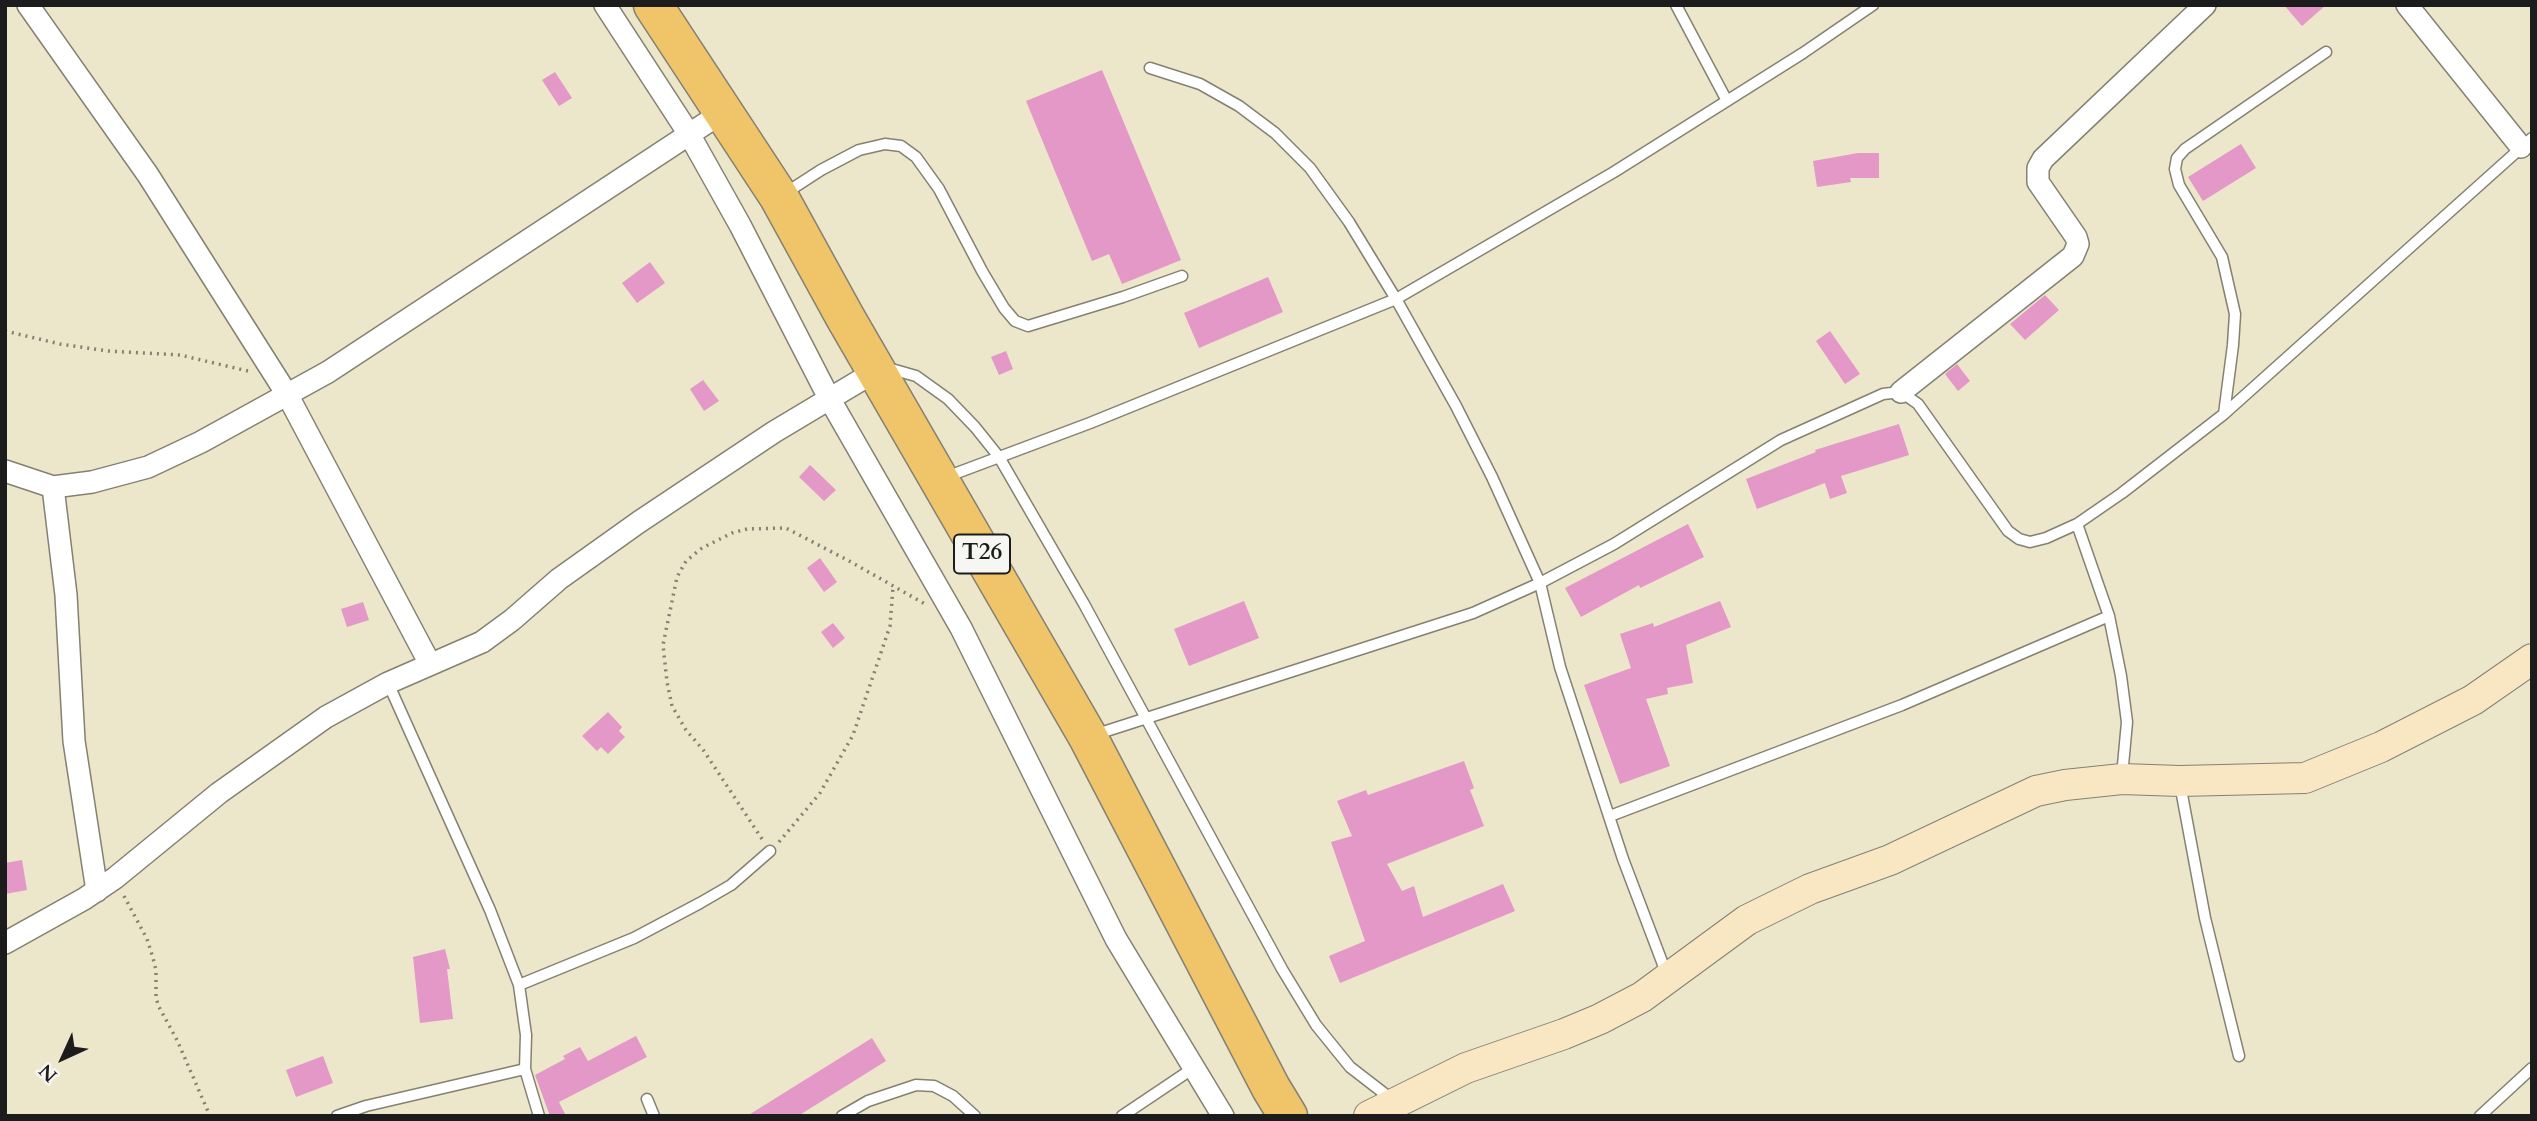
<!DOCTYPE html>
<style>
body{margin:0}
#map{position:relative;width:2537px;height:1121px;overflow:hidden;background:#ece6ca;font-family:Cardo,serif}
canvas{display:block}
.frame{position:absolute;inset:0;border:7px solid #1c1c1c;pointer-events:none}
.north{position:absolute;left:28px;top:1023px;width:70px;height:70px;-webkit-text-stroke:5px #f6f6f2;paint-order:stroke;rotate:225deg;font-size:19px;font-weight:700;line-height:28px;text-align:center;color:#1c1c1c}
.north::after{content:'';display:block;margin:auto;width:24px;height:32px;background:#1c1c1c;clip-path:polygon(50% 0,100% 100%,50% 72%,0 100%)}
</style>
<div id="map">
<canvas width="2537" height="1121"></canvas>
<div class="frame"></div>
<div class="north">N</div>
</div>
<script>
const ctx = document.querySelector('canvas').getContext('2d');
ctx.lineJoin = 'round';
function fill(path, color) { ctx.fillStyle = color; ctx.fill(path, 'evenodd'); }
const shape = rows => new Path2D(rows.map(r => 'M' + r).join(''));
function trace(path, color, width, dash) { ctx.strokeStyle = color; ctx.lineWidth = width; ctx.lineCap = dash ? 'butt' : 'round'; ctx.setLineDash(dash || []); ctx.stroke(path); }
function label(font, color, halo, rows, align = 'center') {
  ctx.font = font + ' Cardo,serif'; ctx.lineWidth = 5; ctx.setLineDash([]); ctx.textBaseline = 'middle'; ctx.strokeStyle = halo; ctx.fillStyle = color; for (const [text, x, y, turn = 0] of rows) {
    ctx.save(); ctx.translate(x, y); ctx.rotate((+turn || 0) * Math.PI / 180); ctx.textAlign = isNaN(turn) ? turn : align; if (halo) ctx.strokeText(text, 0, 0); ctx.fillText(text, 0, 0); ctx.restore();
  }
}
const building = shape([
 [2284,5,2326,5,2302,26],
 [1102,70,1181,260,1122,284,1109,254,1092,261,1026,101],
 [555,72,572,98,559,106,542,80],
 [2241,144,2256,168,2203,201,2188,177],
 [1858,153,1879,153,1879,178,1850,178,1851,182,1817,187,1813,161],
 [650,262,665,283,637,303,622,283],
 [1268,277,1283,312,1199,348,1184,313],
 [2045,295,2059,310,2025,340,2010,324],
 [1830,331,1860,374,1845,384,1816,341],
 [1006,351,1013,369,999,375,991,357],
 [1957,364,1970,381,1958,391,1945,374],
 [703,380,719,401,704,411,690,389],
 [1899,424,1909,455,1841,476,1847,493,1830,499,1825,483,1757,509,1746,479,1816,452,1815,450],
 [810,465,836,490,824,501,799,477],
 [1688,524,1704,557,1640,588,1639,585,1581,617,1565,588],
 [820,558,837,582,824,592,807,568],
 [1244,601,1259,638,1189,666,1174,629],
 [1720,601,1731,627,1686,645,1693,683,1667,688,1668,694,1646,699,1670,766,1620,784,1584,685,1631,668,1620,634,1653,623,1654,627],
 [363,602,369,620,347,627,341,609],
 [833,623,845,638,833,648,821,632],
 [608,712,622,727,619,731,625,737,608,754,601,747,597,751,582,736],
 [1464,761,1474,788,1470,790,1484,826,1387,864,1402,891,1414,886,1423,917,1503,884,1515,911,1340,983,1329,956,1365,941,1331,842,1352,836,1337,801,1366,790,1368,795],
 [22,860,27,890,5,894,5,863],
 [445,949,450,969,447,969,453,1019,420,1023,413,957],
 [636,1036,647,1057,559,1102,566,1116,550,1116,535,1075,565,1059,563,1056,580,1047,588,1061],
 [872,1038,886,1061,798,1116,747,1116],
 [323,1056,333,1083,296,1097,286,1070]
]);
const path = shape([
 [5,331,60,344,108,351,180,355,248,371],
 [762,839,704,751,686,730,672,706,667,682,663,645,677,577,686,561,702,548,732,533,747,529,786,528,851,562,925,604],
 [779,842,820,793,853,735,890,626,893,587],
 [124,896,147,939,153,958,156,970,156,998,159,1007,177,1040,210,1116]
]);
const lane = shape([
 [1676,5,1727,101],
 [1150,68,1200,84,1239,106,1275,133,1310,168,1349,222,1396,299,1456,406,1492,477,1540,583,1560,667,1623,859,1667,975],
 [784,194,821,170,859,150,885,144,901,146,916,157,939,189,982,271,1004,308,1015,321,1028,326,1123,297,1182,276],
 [886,371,895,370,916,376,948,399,975,427,999,457,1084,604,1282,969,1316,1025,1350,1067,1394,1101],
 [2224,414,2233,345,2235,314,2222,257,2179,185,2175,169,2177,158,2185,149,2326,52],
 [946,477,1090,423,1396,299,1614,172,1803,53,1873,5],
 [2077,524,2109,616,2121,676,2127,722,2122,776],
 [388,683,490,910,519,985,526,1035,525,1069,539,1116],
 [1094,735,1473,613,1540,583,1614,544,1781,440,1883,394,1901,392,1918,404,2008,531,2019,539,2030,542,2046,538,2077,524,2122,493,2224,414,2532,138],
 [2180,784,2205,918,2239,1056],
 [1610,816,1902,705,2109,616],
 [519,985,634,938,700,903,731,885,770,851],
 [647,1099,654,1116],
 [337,1116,366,1106,525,1069],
 [842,1116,868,1101,916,1085,934,1086,953,1096,975,1116],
 [1122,1116,1195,1067],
 [2480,1116,2532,1068]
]);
const street = shape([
 [28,5,148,175,288,396,430,664],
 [605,5,689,134,740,225,829,398,961,628,1116,939,1223,1116],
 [2407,5,2521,147],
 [1901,392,2073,256,2078,244,2076,237,2038,182,2038,168,2043,159,2205,5],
 [5,471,53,487,92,482,148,467,201,442,328,372,723,112],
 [53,487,66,595,74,741,97,891],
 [5,943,84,899,115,878,219,793,326,717,388,683,482,642,512,620,559,579,639,522,774,432,876,371]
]);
const secondary = shape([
 [1369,1116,1466,1068,1564,1034,1600,1019,1642,997,1747,920,1810,889,1890,860,2036,791,2065,785,2122,779,2180,781,2305,778,2381,747,2473,700,2532,659]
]);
const highway = shape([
 [653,5,779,197,845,317,1088,737,1271,1088,1288,1116]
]);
const shields = [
 [982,554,56]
];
const shieldNames = [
 ["T26",982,554]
];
fill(building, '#e498c7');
trace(lane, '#848173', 13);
trace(street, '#848173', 24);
trace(secondary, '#848173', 32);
trace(highway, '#848173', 41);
trace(path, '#848173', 3.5, [2, 5]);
trace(lane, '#fff', 10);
trace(street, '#fff', 21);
trace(secondary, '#f9e7c3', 30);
trace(highway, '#f0c469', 38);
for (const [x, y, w] of shields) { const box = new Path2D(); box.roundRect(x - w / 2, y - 19.5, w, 39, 5); ctx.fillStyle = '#f6f6f2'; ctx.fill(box); trace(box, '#1c1c1c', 2); }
label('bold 23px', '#1c1c1c', null, shieldNames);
</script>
